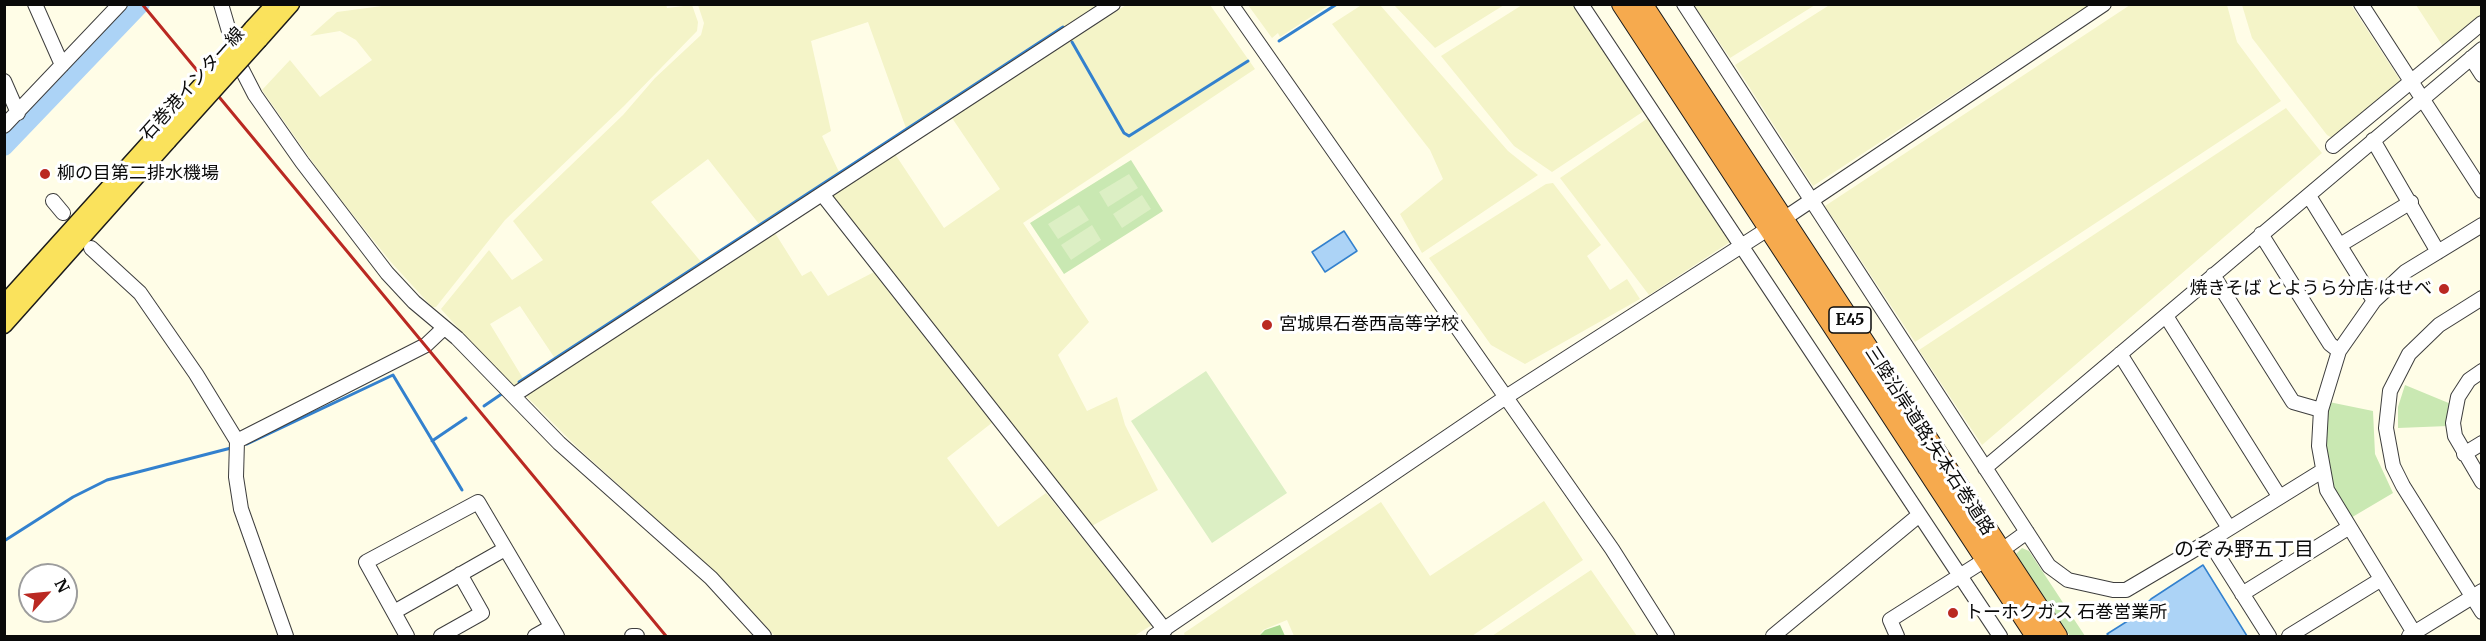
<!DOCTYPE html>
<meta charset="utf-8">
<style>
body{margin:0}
#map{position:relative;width:2486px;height:641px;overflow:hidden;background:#fffde7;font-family:Merriweather,serif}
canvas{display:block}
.frame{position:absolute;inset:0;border:6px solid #0a0a0a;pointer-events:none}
.north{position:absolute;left:18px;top:563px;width:60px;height:60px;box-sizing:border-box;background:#fff;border:2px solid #9d9d9d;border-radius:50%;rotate:63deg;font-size:16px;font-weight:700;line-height:24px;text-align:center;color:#0a0a0a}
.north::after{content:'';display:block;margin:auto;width:21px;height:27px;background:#ba2922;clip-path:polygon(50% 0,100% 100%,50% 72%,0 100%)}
</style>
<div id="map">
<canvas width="2486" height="641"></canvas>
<div class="frame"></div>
<div class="north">N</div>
</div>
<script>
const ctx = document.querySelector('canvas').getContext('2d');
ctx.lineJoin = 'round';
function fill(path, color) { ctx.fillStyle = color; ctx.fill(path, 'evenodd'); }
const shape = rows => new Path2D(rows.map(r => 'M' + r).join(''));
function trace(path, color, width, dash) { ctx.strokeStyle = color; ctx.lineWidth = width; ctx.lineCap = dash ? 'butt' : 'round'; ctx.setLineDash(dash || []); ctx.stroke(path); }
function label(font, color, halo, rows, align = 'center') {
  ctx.font = font + ' Merriweather,"Noto Sans JP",serif'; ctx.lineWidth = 6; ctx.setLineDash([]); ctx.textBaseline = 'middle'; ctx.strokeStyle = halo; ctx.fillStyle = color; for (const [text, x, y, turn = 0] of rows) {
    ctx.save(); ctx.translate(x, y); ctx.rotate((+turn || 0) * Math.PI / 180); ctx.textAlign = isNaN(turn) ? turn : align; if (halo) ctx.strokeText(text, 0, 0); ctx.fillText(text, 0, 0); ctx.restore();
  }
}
const farmland = shape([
 [397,4,666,4,667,8,692,5,698,22,697,31,624,106,505,220,436,307,432,307,390,261,326,181,262,90,290,60,320,97,372,60,356,40,340,31,310,36,337,12],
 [1363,4,1380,5,1508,151,1538,175,1422,253,1400,214,1443,179,1430,150,1332,24],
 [1831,4,2090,4,2090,5,1813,186,1735,65],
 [698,5,1100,5,907,131,868,22,811,41,831,131,822,136,839,172,759,224,708,159,651,202,702,263,556,360,520,306,490,324,524,380,512,388,441,309,489,250,512,280,543,260,513,221,623,115,655,78,701,35,704,23],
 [1126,5,1210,5,1255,69,1023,223,1089,322,1058,355,1087,411,1117,397,1125,425,1158,490,1088,528,830,196,895,154,944,228,1000,189,952,118],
 [1248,5,1329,5,1280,37,1278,33,1272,38],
 [1394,5,1504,5,1435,48],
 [1522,5,1574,5,1644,111,1552,172,1514,146,1441,56],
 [1694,5,1815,5,1730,58],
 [2130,5,2227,5,2237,42,2281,101,1915,342,1825,206],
 [2242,5,2351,5,2402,83,2334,139,2327,135,2252,38],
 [2416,5,2481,5,2481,17,2444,48],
 [2286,108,2322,153,1982,445,1919,350],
 [1648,118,1730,242,1649,295,1560,178],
 [1553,183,1601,245,1587,256,1610,290,1627,279,1640,299,1525,364,1491,345,1429,258,1546,184],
 [775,233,802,276,811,271,828,296,874,272,993,422,947,458,998,527,1046,493,1152,625,1134,636,775,636,721,578,578,448,524,394],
 [1544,501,1583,560,1472,636,1294,636,1287,620,1263,630,1259,636,1185,636,1184,633,1255,585,1381,502,1430,576],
 [1591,570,1637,636,1492,636]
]);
const green = shape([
 [1131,160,1163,211,1064,274,1030,223],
 [2405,385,2451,404,2448,426,2398,428,2398,407],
 [2329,402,2373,411,2375,454,2393,493,2349,519,2333,491,2325,454],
 [2022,548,2029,551,2085,636,2070,636,2016,554]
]);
const forest = shape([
 [1280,625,1285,636,1259,636,1265,630]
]);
const pitch = shape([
 [1129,174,1138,188,1108,207,1099,192],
 [1142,195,1151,209,1122,228,1113,214],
 [1079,205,1089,220,1058,239,1048,224],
 [1092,225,1101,240,1071,260,1061,245],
 [1206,371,1287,493,1212,543,1131,421]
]);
const water = shape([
 [1344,231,1357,251,1325,272,1312,252,1344,231],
 [2203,565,2247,636,2109,636,2107,634,2134,617,2151,599,2203,565]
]);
const stream = shape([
 [1279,41,1337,4],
 [1072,42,1124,133,1129,136,1248,61],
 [519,382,1063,27],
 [484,406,503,393],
 [432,441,466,418],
 [247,444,393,375,462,490],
 [4,541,73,497,107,480,231,448]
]);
const river = shape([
 [4,147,141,4]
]);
const minor = shape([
 [35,4,62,65],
 [221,4,238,62,255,95,302,162,387,273,414,302,457,338,559,443,711,578,764,636],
 [1231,4,1612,549,1667,636],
 [1581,4,2000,636],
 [1684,4,2049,566,2068,580,2113,590,2126,590,2209,541,2269,636],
 [2361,4,2482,191],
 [2471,58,2482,75],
 [4,81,18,113],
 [4,126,120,4],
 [2373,140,2438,252],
 [2333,146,2482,23],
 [822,194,1165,630],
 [2309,196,2374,301],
 [53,201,63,213],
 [1791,214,2104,4],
 [2261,234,2330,344,2339,351],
 [2340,245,2411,202],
 [91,248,140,293,196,374,237,441,236,477,241,509,286,636],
 [2213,275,2293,402,2321,410],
 [2482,298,2439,325,2409,354,2390,391,2386,428,2393,466,2403,486,2482,612],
 [2166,316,2279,496],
 [2120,354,2229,528],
 [2482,371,2469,380,2458,397,2453,423,2455,436,2482,482],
 [514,395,1113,4],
 [237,441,426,345,444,328],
 [2464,454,2482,443],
 [1985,468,2482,49],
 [2209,541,2322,471],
 [2009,545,2027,532],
 [2242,594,2348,528],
 [394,612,505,549],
 [407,636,366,562,478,502,557,636],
 [441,636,482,613,460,574],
 [535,636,551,627],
 [632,636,637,636],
 [1154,636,1506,397,1760,234],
 [1773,636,1918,516],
 [1897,636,1890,620,1977,565],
 [2289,636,2380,580],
 [2409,636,2482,591],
 [2416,636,2327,490,2319,446,2321,410,2339,351,2374,301,2405,272,2482,225]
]);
const major = shape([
 [252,29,275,4],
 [259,40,291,4],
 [4,304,160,131],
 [4,325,168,141]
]);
const highway = shape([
 [1622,4,2036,636],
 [1642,4,2057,636]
]);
const rail = shape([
 [142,4,666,636]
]);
const majorBridge = shape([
 [160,131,252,29],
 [168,141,259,40]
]);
const markers = [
 [45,174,6,"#ba2922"],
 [2444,289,6,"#ba2922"],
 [1267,325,6,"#ba2922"],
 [1953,613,6,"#ba2922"]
];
const shields = [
 [1850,320,42]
];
const shieldNames = [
 ["E45",1850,320]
];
const streetNames = [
 ["石巻港インター線",193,84,-48],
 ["三陸沿岸道路;矢本石巻道路",1929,441,57]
];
const poiNames = [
 ["柳の目第二排水機場",57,174],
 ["焼きそば とようら分店 はせべ",2432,289,"right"],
 ["宮城県石巻西高等学校",1279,325],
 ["トーホクガス 石巻営業所",1965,613]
];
const neighbourhoodNames = [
 ["のぞみ野五丁目",2244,550]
];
fill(farmland, '#f4f4c8');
fill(green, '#c9e8b2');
fill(forest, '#abd991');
fill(pitch, '#dcefc4');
fill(water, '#acd3f6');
trace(water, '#3381ce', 1.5);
trace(stream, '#3381ce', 3);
trace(river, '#acd3f6', 18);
trace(minor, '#3d3d3d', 16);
trace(major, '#1b1b1b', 19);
trace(highway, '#1b1b1b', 22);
trace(minor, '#fff', 14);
trace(major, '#fae25c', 16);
trace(highway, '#f6aa4e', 20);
trace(rail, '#ba2922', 3);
trace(majorBridge, '#1b1b1b', 19, []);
trace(majorBridge, '#fae25c', 16);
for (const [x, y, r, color] of markers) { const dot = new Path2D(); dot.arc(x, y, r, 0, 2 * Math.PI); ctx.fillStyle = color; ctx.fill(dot); trace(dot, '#fff', 2); }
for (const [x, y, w] of shields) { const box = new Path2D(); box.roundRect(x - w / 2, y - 13, w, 26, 4.5); ctx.fillStyle = '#fff'; ctx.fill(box); trace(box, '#0a0a0a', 1.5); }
label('bold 16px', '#0a0a0a', null, shieldNames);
label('18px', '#0a0a0a', '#fff', streetNames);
label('18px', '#0a0a0a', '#fff', poiNames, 'left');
label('20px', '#0a0a0a', '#fff', neighbourhoodNames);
</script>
